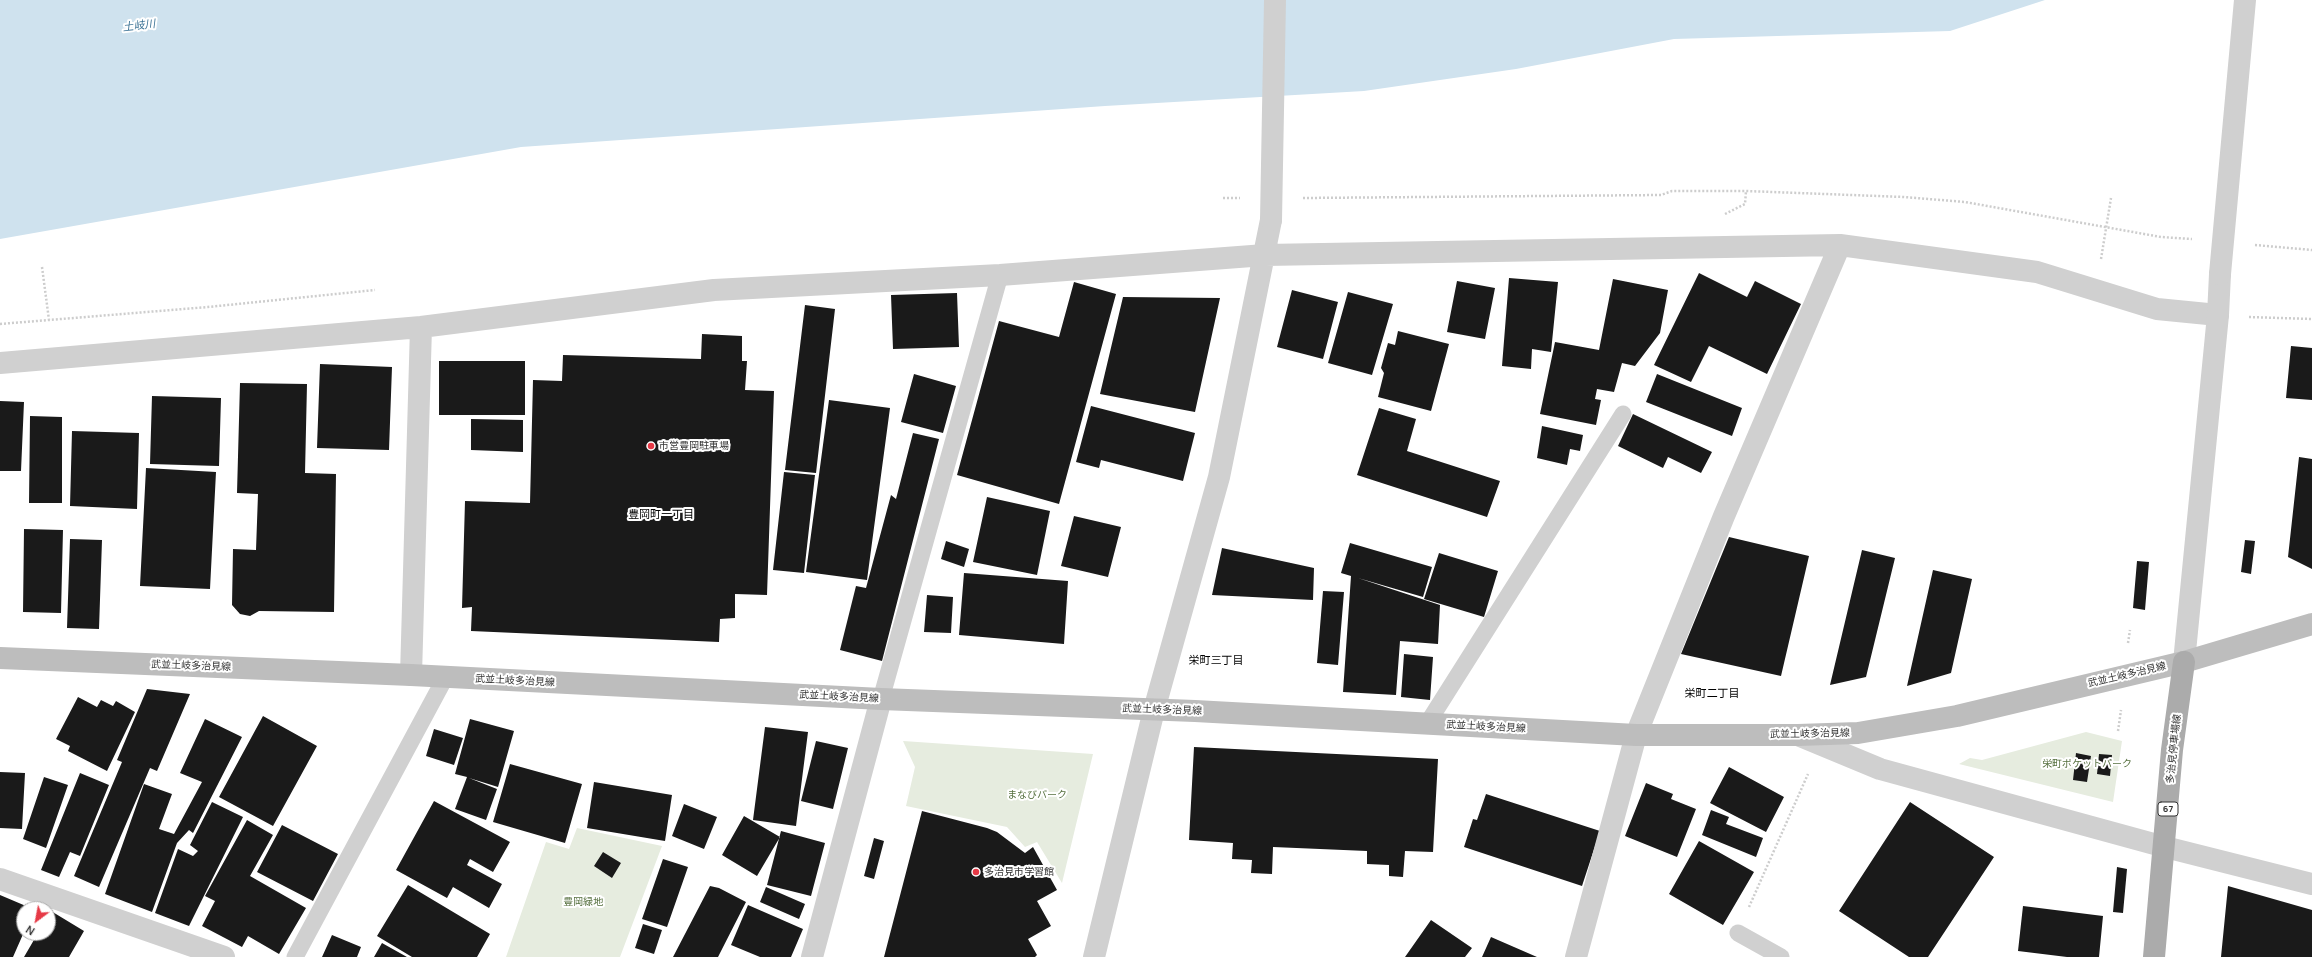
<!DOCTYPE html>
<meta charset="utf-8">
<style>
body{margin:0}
#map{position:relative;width:2312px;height:957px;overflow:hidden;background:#fff;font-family:Manrope,sans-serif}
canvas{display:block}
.north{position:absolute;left:16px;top:901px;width:40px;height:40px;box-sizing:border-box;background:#fff;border:1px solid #adadad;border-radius:50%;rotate:212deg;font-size:11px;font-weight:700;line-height:16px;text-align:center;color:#333}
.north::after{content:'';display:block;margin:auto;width:14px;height:18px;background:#e63946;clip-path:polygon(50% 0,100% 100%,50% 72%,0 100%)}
</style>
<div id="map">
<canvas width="2312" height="957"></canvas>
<div class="north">N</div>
</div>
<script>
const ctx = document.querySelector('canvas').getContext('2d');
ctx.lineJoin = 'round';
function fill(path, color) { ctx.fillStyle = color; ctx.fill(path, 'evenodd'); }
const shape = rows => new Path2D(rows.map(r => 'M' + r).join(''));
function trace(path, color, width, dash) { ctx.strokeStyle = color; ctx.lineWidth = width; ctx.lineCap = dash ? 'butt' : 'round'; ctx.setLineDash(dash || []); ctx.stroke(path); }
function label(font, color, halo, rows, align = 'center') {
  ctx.font = font + ' Manrope,"Noto Sans JP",sans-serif'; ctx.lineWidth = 4; ctx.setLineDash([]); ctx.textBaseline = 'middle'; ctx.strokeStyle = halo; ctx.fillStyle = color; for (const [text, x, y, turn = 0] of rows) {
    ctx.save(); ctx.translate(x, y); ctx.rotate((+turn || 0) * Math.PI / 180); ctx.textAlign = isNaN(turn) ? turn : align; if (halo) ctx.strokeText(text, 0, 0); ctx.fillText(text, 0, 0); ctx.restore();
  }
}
const green = shape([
 [2086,732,2122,741,2113,802,1959,764,1970,758,1982,760],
 [903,741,1093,754,1062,883,1037,842,1025,847,1007,827,906,806,915,767],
 [577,828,662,846,620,957,506,957,546,842,569,849]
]);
const water = shape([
 [0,0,2045,0,1950,31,1674,39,1516,69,1364,91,1105,106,521,147,0,239]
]);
const building = shape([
 [1699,273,1747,297,1755,281,1801,304,1767,374,1709,346,1691,382,1654,365],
 [1509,278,1558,282,1551,352,1532,349,1531,369,1502,366],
 [1613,279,1668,290,1660,333,1635,366,1622,363,1614,392,1597,389,1595,399,1601,400,1596,425,1540,414,1555,342,1599,350],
 [1457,281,1495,288,1485,339,1447,332],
 [1074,282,1116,294,1059,504,957,475,999,321,1059,337],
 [1292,290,1338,302,1323,359,1277,347],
 [1348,292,1393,304,1372,375,1328,363],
 [957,293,959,347,893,349,891,295],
 [1123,297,1220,298,1195,412,1100,394],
 [805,305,835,309,816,473,785,470],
 [1398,331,1449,344,1431,411,1378,397,1384,373,1381,368,1388,343,1395,345],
 [702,334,742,336,742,361,747,361,745,390,774,391,767,595,735,594,735,618,720,619,719,642,471,631,472,607,462,608,465,501,530,503,533,380,562,381,563,355,701,359],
 [2291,346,2312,348,2312,400,2286,398],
 [439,361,525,361,525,415,439,415],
 [320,364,392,367,389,450,317,448],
 [914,374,956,386,943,433,901,422],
 [1657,374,1742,408,1732,436,1646,402],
 [240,383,307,384,305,473,336,474,334,612,259,611,250,616,240,614,232,605,233,549,256,550,258,494,237,493],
 [152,396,221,398,219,466,150,464],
 [829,400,890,408,867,580,806,572],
 [0,401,24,402,21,471,0,471],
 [1091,406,1195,433,1183,481,1101,460,1099,468,1076,462],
 [1379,408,1416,419,1407,451,1500,481,1487,517,1357,475],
 [1633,414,1712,452,1701,473,1668,457,1663,468,1618,446],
 [30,416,62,417,62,503,29,503],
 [471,419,523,420,523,452,471,450],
 [1542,426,1583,435,1580,451,1570,449,1567,465,1537,458],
 [72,431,139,433,137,509,70,506],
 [913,433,939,439,882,661,840,650,856,586,866,588,891,495,896,499],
 [2299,457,2312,459,2312,569,2288,557],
 [146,468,216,472,210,589,140,586],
 [784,472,815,475,804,573,773,570],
 [987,497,1050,511,1037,575,973,562],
 [1074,516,1121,527,1108,577,1061,566],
 [24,529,63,530,61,613,23,612],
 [1729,537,1809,556,1781,676,1681,654],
 [70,539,102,540,99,629,67,628],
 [2245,540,2255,541,2251,574,2241,572],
 [946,541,969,549,964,567,941,559],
 [1350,543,1432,567,1423,597,1358,578,1440,605,1438,644,1400,641,1396,695,1343,692,1351,576,1341,573],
 [1222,548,1314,568,1313,600,1212,595],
 [1862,550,1895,558,1866,677,1830,685],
 [1439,553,1498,571,1484,617,1424,599],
 [2137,561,2149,562,2145,610,2133,608],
 [1933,570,1972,579,1951,673,1907,686],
 [964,573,1068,581,1064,644,959,635],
 [1323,591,1344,592,1338,665,1317,663],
 [927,595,953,597,951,633,924,632],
 [1404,654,1433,657,1430,700,1401,697],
 [147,689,190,694,157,771,150,768,99,887,74,876,122,762,117,760],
 [78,697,97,707,101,700,113,706,116,701,135,712,107,771,68,751,70,746,56,739],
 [263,716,317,746,273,826,219,797],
 [205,719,242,737,193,833,189,830,177,843,152,912,105,894,144,784,172,794,159,829,174,834,202,782,180,773],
 [470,719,514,731,498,787,469,778,497,789,486,820,455,809,467,777,455,774],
 [765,727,808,732,796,826,753,820],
 [434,729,463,738,454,765,426,756],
 [816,741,848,748,833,809,801,801],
 [1194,747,1438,759,1433,852,1405,851,1403,877,1389,876,1389,865,1367,864,1367,851,1273,847,1272,874,1251,873,1252,860,1232,859,1233,843,1189,840],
 [2076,753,2091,756,2087,782,2073,780],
 [2099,754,2112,755,2110,776,2097,774],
 [510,764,582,784,565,843,493,822],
 [1729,767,1784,797,1766,832,1710,803],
 [0,772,25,773,22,829,0,828],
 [80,773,109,785,80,856,70,852,59,877,41,870],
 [44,777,68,785,46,848,23,839],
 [594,782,672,795,665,841,587,828],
 [1646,783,1673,794,1671,799,1696,809,1677,857,1625,836],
 [1486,794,1600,831,1582,886,1464,847,1473,819,1477,820],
 [434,801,510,842,493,872,470,859,467,865,502,884,489,908,453,887,447,898,396,870],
 [212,802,243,817,189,926,155,913,178,849,193,856,198,851,190,845],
 [1910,802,1994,857,1928,957,1909,957,1839,911],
 [684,804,717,817,704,849,672,836],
 [1711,810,1729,817,1726,824,1763,838,1756,857,1702,835],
 [922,811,987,828,997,832,1025,853,1033,847,1057,890,1037,901,1051,926,1028,939,1037,955,1035,957,884,957],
 [744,816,780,837,757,876,722,855],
 [247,820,273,835,250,876,306,908,279,954,248,936,242,947,202,926,215,901,205,896],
 [282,825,338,854,313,901,257,872],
 [781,831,825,843,811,896,767,885],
 [874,838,884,841,874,879,864,876],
 [1699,841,1754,872,1723,925,1669,894],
 [603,852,621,863,612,878,594,866],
 [663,859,688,867,667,927,642,919],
 [2117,867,2127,869,2123,913,2113,912],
 [408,885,490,934,477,957,412,957,377,936],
 [710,886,719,888,746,902,718,957,673,957],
 [2228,886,2312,910,2312,957,2221,957],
 [766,887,805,904,799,919,760,902],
 [0,895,33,909,24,909,24,932,13,957,0,957],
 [748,905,803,929,791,957,760,957,731,945],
 [2023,906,2103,916,2099,957,2067,957,2018,951],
 [51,911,84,931,69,957,24,957,38,933,48,933,48,917],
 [1431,920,1472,948,1465,957,1405,957],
 [643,924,662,930,654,954,635,948],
 [332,935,361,947,357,957,322,957],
 [1491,937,1537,957,1482,957],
 [382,943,407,957,374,957]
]);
const path = shape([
 [1223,198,1240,198],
 [1303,198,1661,195,1672,191,1746,191,1904,197,1965,202,2161,237,2192,239],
 [1725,214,1745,204,1746,191],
 [2255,245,2312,250],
 [2101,259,2111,198],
 [42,267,49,320],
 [2249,317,2312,319],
 [0,324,208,307,375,290],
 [2128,643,2130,630],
 [2118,731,2121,710],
 [1749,907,1808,774]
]);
const service = shape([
 [881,699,1000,275],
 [1427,724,1623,414],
 [1738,933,1781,957],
 [295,957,445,678]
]);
const minor = shape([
 [0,363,421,327,714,290,1000,275,1265,255,1840,245,2037,272,2157,309,2218,315],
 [411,675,421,327],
 [1798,735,1880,769,2165,847,2312,884],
 [0,879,224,957],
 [812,957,881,699],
 [1094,957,1154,710,1219,477,1271,220],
 [1576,957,1636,735,1724,516,1840,245]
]);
const tertiary = shape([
 [2184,662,2218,315,2220,274]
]);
const secondary = shape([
 [0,658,411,675,881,699,1195,711,1636,735,1798,735,1858,733,1957,716,2184,662,2312,624]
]);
const primary = shape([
 [2154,957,2172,750,2184,662]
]);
const minorBridge = shape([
 [1271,220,1275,0]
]);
const tertiaryBridge = shape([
 [2220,274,2245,0]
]);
const markers = [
 [651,446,4,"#e63946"],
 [976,872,4,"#e63946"]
];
const shields = [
 [2168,809,20]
];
const shieldNames = [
 ["67",2168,809]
];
const poiNames = [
 ["市営豊岡駐車場",659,446],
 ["多治見市学習館",984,872]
];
const streetNames = [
 ["武並土岐多治見線",191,666,2],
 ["武並土岐多治見線",2127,675,-13],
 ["武並土岐多治見線",515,681,3],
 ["武並土岐多治見線",839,697,3],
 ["武並土岐多治見線",1162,710,2],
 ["武並土岐多治見線",1486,727,3],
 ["武並土岐多治見線",1810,734,-1],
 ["多治見停車場線",2174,749,-84]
];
const parkNames = [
 ["栄町ポケットパーク",2087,764],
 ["まなびパーク",1037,795],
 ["豊岡緑地",583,902]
];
const waterNames = [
 ["土岐川",139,26,-7]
];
const neighbourhoodNames = [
 ["豊岡町一丁目",661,515],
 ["栄町三丁目",1216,661],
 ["栄町二丁目",1712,694]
];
fill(green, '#e6ecdf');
fill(water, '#cfe2ee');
fill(building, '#1a1a1a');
trace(path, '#cdcdcd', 2.5, [2, 2]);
trace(service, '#d0d0d0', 17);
trace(minor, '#d0d0d0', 22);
trace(tertiary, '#d0d0d0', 22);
trace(secondary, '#bdbdbd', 22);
trace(primary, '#ababab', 22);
trace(minorBridge, '#d0d0d0', 22);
trace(tertiaryBridge, '#d0d0d0', 22);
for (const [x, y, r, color] of markers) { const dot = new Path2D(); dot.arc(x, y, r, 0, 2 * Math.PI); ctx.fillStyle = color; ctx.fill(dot); trace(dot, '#fff', 1.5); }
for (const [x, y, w] of shields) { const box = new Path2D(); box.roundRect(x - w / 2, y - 7, w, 14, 3); ctx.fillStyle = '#fff'; ctx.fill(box); trace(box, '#333', 1); }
label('bold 9px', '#333', null, shieldNames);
label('10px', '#333', '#fff', poiNames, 'left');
label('10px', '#333', '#fff', streetNames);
label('10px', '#56703f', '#fff', parkNames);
label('italic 11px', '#3f7597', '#fff', waterNames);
label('11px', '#000', '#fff', neighbourhoodNames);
</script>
